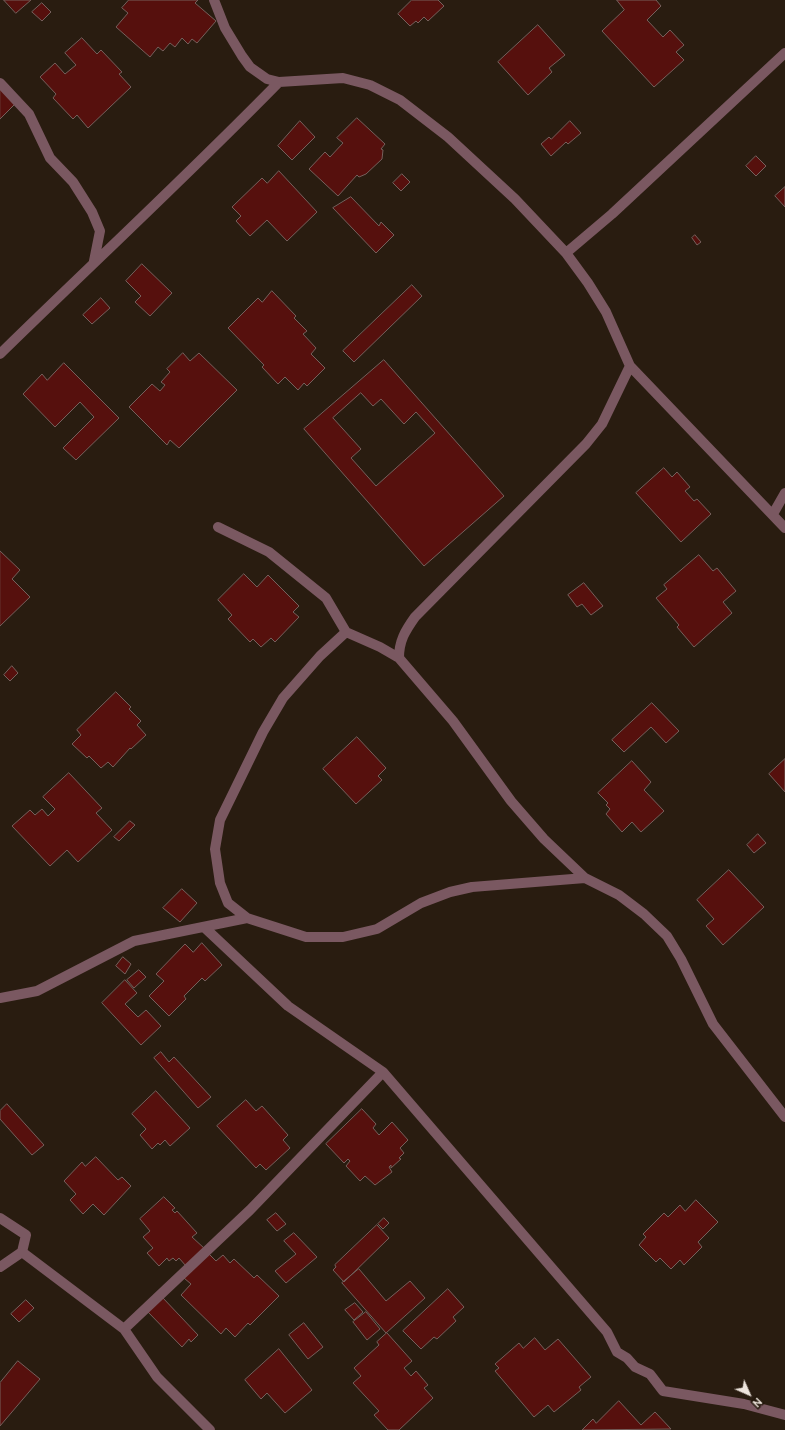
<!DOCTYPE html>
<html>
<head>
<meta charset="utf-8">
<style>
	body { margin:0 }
	#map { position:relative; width:785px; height:1430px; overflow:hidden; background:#291c10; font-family:Ubuntu,sans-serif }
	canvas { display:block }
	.north { position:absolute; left:729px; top:1374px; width:40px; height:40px; -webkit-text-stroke:3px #1f1307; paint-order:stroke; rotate:135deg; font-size:11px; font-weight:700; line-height:16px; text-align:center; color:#ede4dc }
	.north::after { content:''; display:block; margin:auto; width:14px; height:18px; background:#ede4dc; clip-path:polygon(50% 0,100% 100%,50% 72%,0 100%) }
</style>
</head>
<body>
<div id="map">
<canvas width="785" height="1430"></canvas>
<div class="north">N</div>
</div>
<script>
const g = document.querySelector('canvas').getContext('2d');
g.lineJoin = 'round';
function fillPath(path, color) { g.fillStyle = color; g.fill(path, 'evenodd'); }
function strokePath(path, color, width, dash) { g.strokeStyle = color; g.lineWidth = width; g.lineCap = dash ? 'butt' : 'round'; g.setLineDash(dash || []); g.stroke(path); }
const building = new Path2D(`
	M 4,0 L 31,0 L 16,13 Z
	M 129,0 L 198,0 L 195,3 L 216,21 L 197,43 L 192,39 L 188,44 L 182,38 L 175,47 L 170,43 L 163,51 L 158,47 L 150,57 L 116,27 L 128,13 L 122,8 Z
	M 412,0 L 438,0 L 444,6 L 428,21 L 424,17 L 418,23 L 416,21 L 410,26 L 398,14 Z
	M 617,0 L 656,0 L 661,6 L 647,20 L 663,37 L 670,30 L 684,45 L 676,52 L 684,60 L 654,87 L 602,31 L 624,10 Z
	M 42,3 L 51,12 L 42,21 L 32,12 Z
	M 538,25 L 565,55 L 549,68 L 552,72 L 528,95 L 498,62 Z
	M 82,38 L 97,54 L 101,50 L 122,72 L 119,74 L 131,87 L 88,128 L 77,115 L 73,119 L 53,98 L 56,94 L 40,77 L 55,63 L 65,74 L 76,65 L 65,53 Z
	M 0,89 L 15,104 L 0,119 Z
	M 357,118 L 385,144 L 381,149 L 383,150 L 382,159 L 366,174 L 359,177 L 357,175 L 338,196 L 309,169 L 325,152 L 330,157 L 343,143 L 337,138 Z
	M 300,121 L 315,137 L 292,160 L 278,146 Z
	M 570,121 L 581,133 L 568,144 L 566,142 L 551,156 L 541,144 L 549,137 L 551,139 Z
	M 756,156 L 766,166 L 756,176 L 746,166 Z
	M 279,171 L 317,212 L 287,241 L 267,220 L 250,236 L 236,221 L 241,216 L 232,207 L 262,178 L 267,183 Z
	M 402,174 L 410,182 L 401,191 L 393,183 Z
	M 785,187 L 785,207 L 775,196 Z
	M 351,197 L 379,226 L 381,222 L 394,235 L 376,253 L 333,208 Z
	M 695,235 L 701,242 L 697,245 L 692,238 Z
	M 142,264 L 172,293 L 150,316 L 135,302 L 141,296 L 126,281 Z
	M 412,285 L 422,296 L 354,362 L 343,351 Z
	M 272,291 L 296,316 L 294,318 L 307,331 L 303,334 L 316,348 L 311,354 L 325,368 L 307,386 L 304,383 L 298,390 L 285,377 L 278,384 L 262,367 L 264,365 L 228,328 L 258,298 L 262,302 Z
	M 101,298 L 110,308 L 92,324 L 83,315 Z
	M 183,353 L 190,361 L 199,353 L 237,390 L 179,448 L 170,440 L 167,445 L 129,407 L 152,384 L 160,391 L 165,385 L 161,382 L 170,372 L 167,369 Z
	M 384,360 L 504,496 L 424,566 L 304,429 Z
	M 64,363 L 119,418 L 76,460 L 63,448 L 94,417 L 80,402 L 55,427 L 23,394 L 42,374 L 47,380 Z
	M 361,393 L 373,406 L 381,399 L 404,424 L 416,412 L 435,433 L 376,486 L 351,458 L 361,449 L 333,418 Z
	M 664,468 L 672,477 L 677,472 L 690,487 L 685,491 L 694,501 L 697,499 L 711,514 L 681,542 L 636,493 Z
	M 0,551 L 20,570 L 12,579 L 30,597 L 0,626 Z
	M 699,555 L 713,571 L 717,568 L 736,591 L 723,602 L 732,613 L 694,647 L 677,627 L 679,625 L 656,598 L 667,589 L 664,585 Z
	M 244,574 L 257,587 L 268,575 L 299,606 L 293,612 L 299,617 L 275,642 L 271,638 L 261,647 L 253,639 L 250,642 L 228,619 L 232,615 L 218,600 Z
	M 584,583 L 603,606 L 591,615 L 582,604 L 577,607 L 568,595 Z
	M 12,666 L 18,673 L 10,681 L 4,675 Z
	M 116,692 L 131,707 L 129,709 L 141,721 L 137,725 L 146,735 L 131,749 L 130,748 L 113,767 L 108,762 L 101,768 L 89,756 L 87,758 L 72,744 L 81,735 L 77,730 Z
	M 652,703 L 679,731 L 666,743 L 651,727 L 624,752 L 612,740 Z
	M 357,737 L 386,768 L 378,776 L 382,780 L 356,804 L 323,769 Z
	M 785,759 L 785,792 L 769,774 Z
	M 632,761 L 651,782 L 644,790 L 664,811 L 641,832 L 632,822 L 622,832 L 606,814 L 610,809 L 606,805 L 608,803 L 598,793 Z
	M 69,773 L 102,808 L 96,813 L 112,830 L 78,862 L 67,850 L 50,866 L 12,826 L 30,810 L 35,815 L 42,809 L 48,816 L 55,809 L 43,797 Z
	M 130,821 L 135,825 L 119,841 L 114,837 Z
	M 758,834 L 766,843 L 754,853 L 747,845 Z
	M 729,870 L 764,907 L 723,945 L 706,926 L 714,919 L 697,900 Z
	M 182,889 L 197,903 L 180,922 L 163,908 Z
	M 202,943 L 222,965 L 205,981 L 202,978 L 184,996 L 186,999 L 169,1016 L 149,996 L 164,981 L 156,974 L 185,944 L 193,952 Z
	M 123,957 L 131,964 L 125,974 L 116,966 Z
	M 139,970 L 146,977 L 134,988 L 127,980 Z
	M 125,980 L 137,993 L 125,1004 L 138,1017 L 146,1010 L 161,1026 L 141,1045 L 102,1003 Z
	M 161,1052 L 169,1062 L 174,1057 L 211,1097 L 198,1108 L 154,1058 Z
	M 156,1091 L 190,1128 L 170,1146 L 165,1140 L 160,1145 L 158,1143 L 152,1149 L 140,1135 L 146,1129 L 132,1114 Z
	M 246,1100 L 256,1111 L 262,1106 L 288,1135 L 283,1140 L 290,1148 L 266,1170 L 260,1164 L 256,1168 L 217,1126 Z
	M 7,1104 L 44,1145 L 32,1155 L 0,1119 L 0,1111 Z
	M 362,1109 L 376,1124 L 373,1128 L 379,1135 L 392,1122 L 408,1140 L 400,1148 L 404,1153 L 399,1158 L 401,1159 L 391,1168 L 391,1165 L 389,1167 L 392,1172 L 375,1185 L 365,1176 L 360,1181 L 346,1166 L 350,1161 L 348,1159 L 344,1163 L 326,1144 Z
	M 96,1157 L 118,1180 L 122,1177 L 131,1186 L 104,1215 L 93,1204 L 83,1214 L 70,1200 L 76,1194 L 64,1181 L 82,1162 L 85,1166 Z
	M 164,1197 L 175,1208 L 172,1210 L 175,1213 L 177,1211 L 197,1233 L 192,1237 L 205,1249 L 186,1266 L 179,1258 L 176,1261 L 173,1258 L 169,1261 L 167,1258 L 159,1266 L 147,1253 L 153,1248 L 143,1237 L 150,1231 L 140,1219 Z
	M 696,1200 L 718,1222 L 698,1242 L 702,1247 L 684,1265 L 680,1260 L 671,1269 L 660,1258 L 656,1262 L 639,1245 L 646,1237 L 643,1234 L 664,1213 L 668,1217 L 680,1205 L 685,1211 Z
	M 276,1213 L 286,1224 L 277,1231 L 267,1220 Z
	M 384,1218 L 389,1223 L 383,1229 L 378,1224 Z
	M 377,1225 L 389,1238 L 344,1282 L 333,1270 L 336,1267 L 335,1265 Z
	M 294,1233 L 317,1257 L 286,1283 L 275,1271 L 296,1254 L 284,1241 Z
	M 208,1253 L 216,1261 L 223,1255 L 230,1263 L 234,1259 L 254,1278 L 257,1275 L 279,1296 L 250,1325 L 248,1323 L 235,1337 L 226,1328 L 221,1334 L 181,1295 L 191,1284 L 184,1278 Z
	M 359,1269 L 386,1301 L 410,1281 L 425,1298 L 386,1333 L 342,1283 Z
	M 448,1289 L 464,1307 L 453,1317 L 456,1321 L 437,1339 L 434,1337 L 421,1349 L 403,1331 Z
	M 162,1297 L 198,1335 L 191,1342 L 189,1339 L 182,1347 L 147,1311 Z
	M 26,1300 L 34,1308 L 19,1322 L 11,1314 Z
	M 355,1303 L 363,1312 L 354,1320 L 345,1310 Z
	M 366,1312 L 380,1329 L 367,1340 L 353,1322 Z
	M 304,1323 L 323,1347 L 308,1359 L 289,1335 Z
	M 387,1333 L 412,1361 L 404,1368 L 411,1376 L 416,1371 L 428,1385 L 424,1388 L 433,1398 L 399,1430 L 388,1430 L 374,1415 L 379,1411 L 353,1383 L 361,1376 L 354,1368 L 379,1345 L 377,1342 Z
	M 535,1338 L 545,1350 L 558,1339 L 591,1377 L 579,1387 L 581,1390 L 554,1412 L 548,1405 L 534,1417 L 495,1371 L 499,1368 L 495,1364 L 519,1343 L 523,1348 Z
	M 279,1349 L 312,1390 L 285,1413 L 267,1393 L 261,1399 L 245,1380 Z
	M 18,1361 L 40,1379 L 0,1426 L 0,1383 Z
	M 619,1401 L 641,1425 L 655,1412 L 671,1429 L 582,1430 L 593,1419 L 596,1423 Z`);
const minor = new Path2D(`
	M 214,0 L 225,28 L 242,56 L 250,67 L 267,79 L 279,82 L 343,78 L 370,85 L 400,100 L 448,137 L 515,199 L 566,253 L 588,283 L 606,312 L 630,366 L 785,528
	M 0,83 L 29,114 L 50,158 L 73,182 L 92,212 L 100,231 L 94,261
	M 566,253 L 612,214 L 785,53
	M 0,354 C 93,263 188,175 279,82
	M 630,366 L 602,424 L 586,444 L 415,617 C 405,631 399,641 399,658 L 453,721 L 511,801 L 544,839 L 585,878 L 619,895 L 644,914 L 667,936 L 681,959 L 713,1024 L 785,1117
	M 773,514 L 785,493
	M 218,527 L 269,552 L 326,598 L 346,632 L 380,647 L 399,658
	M 247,918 L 228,903 L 220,883 L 215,849 L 220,820 L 263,732 L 283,698 L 320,656 L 346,632
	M 204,927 L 288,1006 L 383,1072 L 607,1332 L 617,1352 L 627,1358 L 635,1367 L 650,1374 L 663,1391 L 744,1404 L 785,1415
	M 0,998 L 37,991 L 134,941 L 247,918 L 306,937 L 343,937 L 377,929 L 421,903 L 450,892 L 472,887 L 585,878
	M 0,1218 L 26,1235 L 22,1252 L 124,1329 L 157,1377 L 210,1430
	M 0,1267 L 22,1252
	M 124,1329 L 250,1210 L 383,1072`);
fillPath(building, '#56100d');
strokePath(building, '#76605c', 1);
strokePath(minor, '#7a5861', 10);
</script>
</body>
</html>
